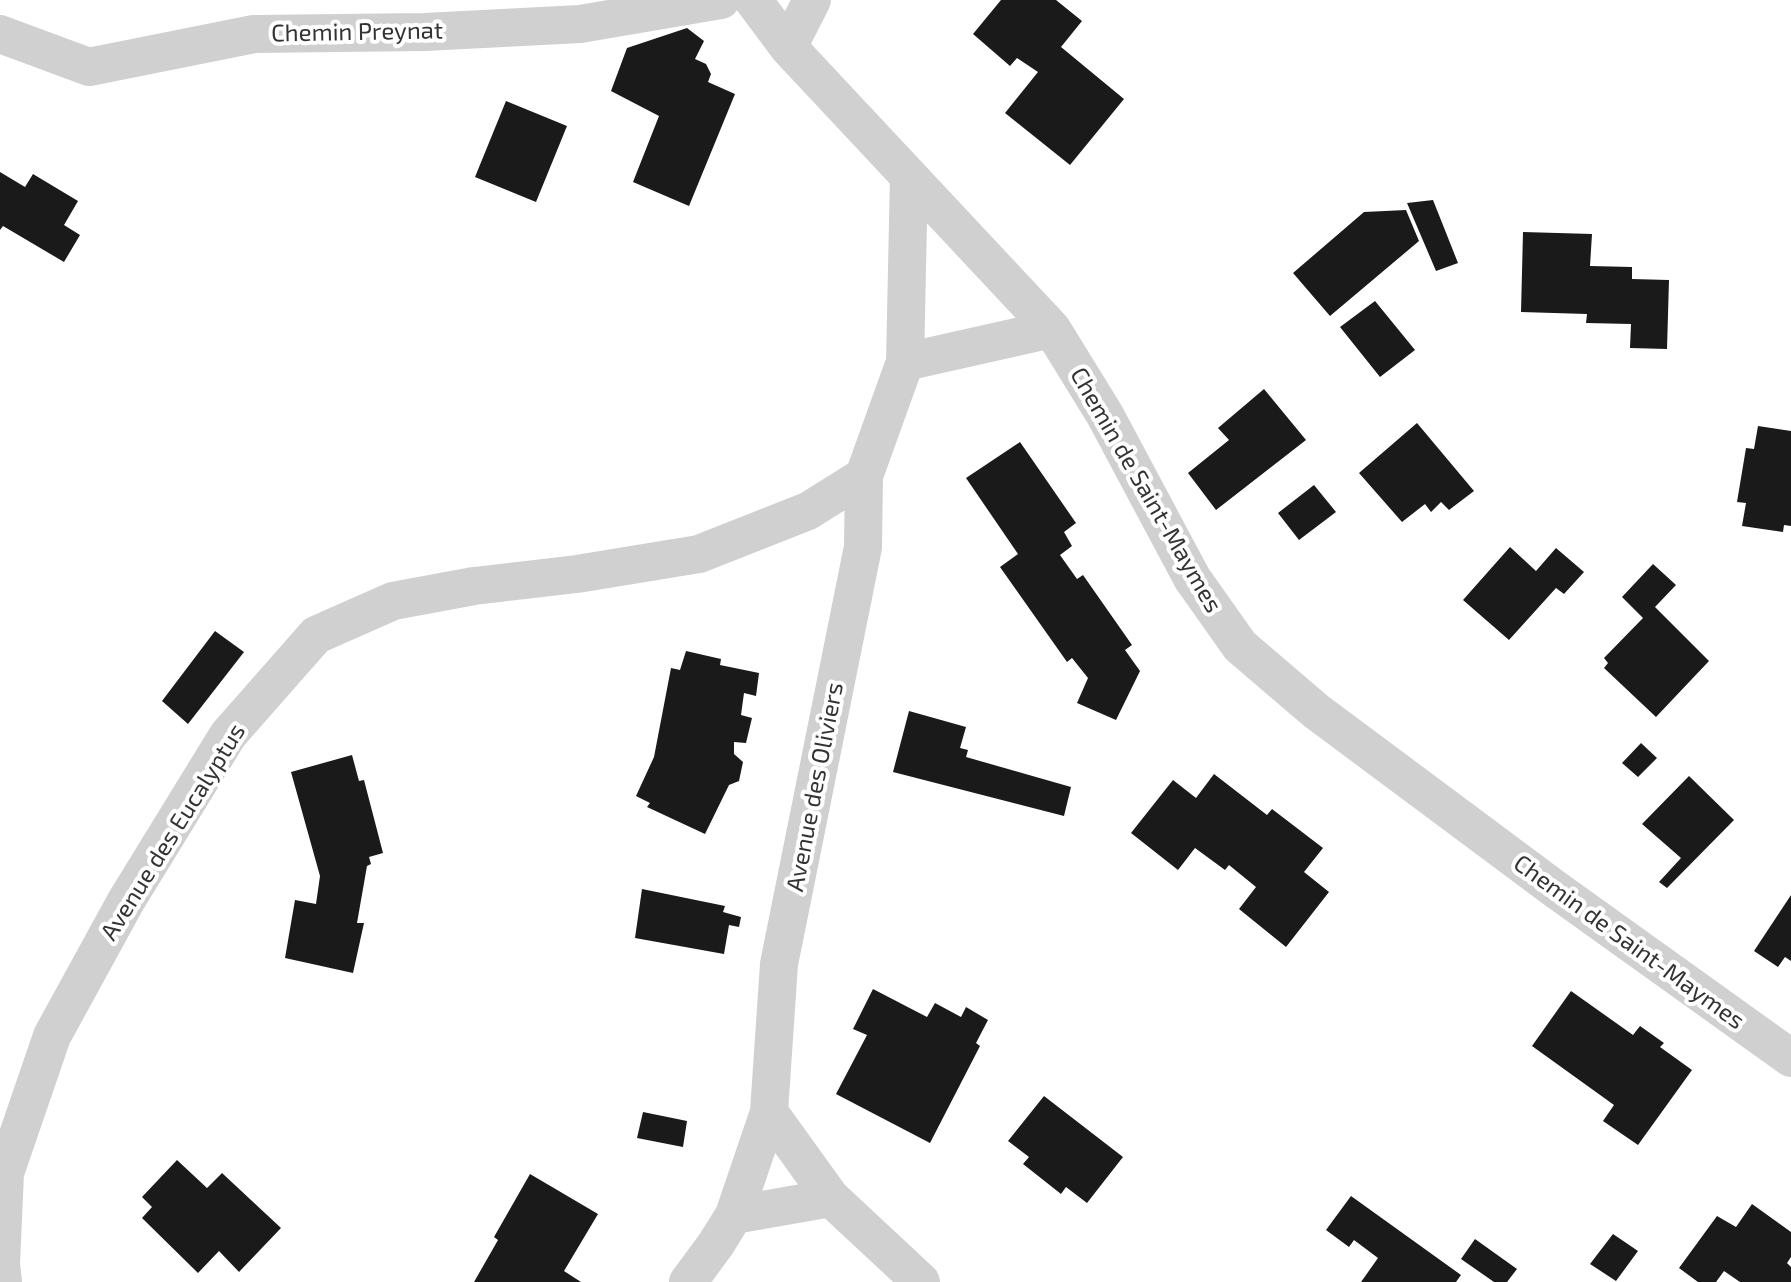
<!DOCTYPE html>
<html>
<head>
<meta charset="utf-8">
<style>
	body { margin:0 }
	canvas { display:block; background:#fff }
</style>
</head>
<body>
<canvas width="1791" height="1282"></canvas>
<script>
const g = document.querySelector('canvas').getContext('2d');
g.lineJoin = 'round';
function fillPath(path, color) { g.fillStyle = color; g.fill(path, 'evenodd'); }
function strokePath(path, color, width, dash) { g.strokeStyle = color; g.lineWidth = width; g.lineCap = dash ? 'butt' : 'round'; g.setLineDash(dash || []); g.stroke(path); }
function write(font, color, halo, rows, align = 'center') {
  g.font = font + ' "Exo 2",sans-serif'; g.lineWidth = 8; g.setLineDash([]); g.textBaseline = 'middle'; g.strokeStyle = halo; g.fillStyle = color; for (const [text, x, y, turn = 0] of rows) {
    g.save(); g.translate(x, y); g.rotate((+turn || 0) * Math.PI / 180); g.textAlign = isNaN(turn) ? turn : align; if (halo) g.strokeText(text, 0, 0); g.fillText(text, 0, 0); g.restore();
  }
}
const building = new Path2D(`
	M 1001,0 L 1056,0 L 1082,21 L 1061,47 L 1124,99 L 1070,165 L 1005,113 L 1038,72 L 1017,58 L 1010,66 L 973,34 Z
	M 687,28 L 704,41 L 695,59 L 706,64 L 711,74 L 708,82 L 735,94 L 689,206 L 633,182 L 659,116 L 611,91 L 627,48 Z
	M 506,101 L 567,126 L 536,202 L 475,177 Z
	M 0,172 L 25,187 L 33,174 L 78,201 L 64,225 L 80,235 L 64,262 L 3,226 L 0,230 Z
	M 1433,200 L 1458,263 L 1436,271 L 1407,203 Z
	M 1406,210 L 1419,241 L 1330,316 L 1293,273 L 1364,212 Z
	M 1523,232 L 1592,234 L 1590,266 L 1632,267 L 1632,279 L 1669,280 L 1667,349 L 1630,348 L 1631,324 L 1586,323 L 1587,314 L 1521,312 Z
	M 1375,301 L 1415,350 L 1380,377 L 1340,327 Z
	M 1264,389 L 1306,440 L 1216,510 L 1188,473 L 1229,440 L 1218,428 Z
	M 1417,423 L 1474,491 L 1449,510 L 1441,502 L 1431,512 L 1425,504 L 1402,522 L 1359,473 Z
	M 1758,426 L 1791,431 L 1791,526 L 1784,525 L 1783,532 L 1742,526 L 1746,503 L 1737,502 L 1746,448 L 1754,449 Z
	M 1020,442 L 1076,523 L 1064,532 L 1072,546 L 1060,555 L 1077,579 L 1083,575 L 1132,645 L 1125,650 L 1140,671 L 1116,720 L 1077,703 L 1088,678 L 1072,658 L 1067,662 L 1000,567 L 1018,554 L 966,478 Z
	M 1314,485 L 1336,512 L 1299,540 L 1278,513 Z
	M 1510,547 L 1536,571 L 1556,548 L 1584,572 L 1564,594 L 1556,588 L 1509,640 L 1463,600 Z
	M 1653,564 L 1676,585 L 1655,607 L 1709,661 L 1656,717 L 1604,668 L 1608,663 L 1604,658 L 1643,618 L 1622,597 Z
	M 215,631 L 244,652 L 188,724 L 162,701 Z
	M 686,651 L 721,659 L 720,665 L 759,673 L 756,696 L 744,693 L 741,715 L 752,718 L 746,743 L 734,742 L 734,754 L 743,762 L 739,781 L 729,785 L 705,834 L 647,807 L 650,803 L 636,796 L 654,757 L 671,668 L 680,670 Z
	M 909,711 L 966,727 L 960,748 L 968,750 L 966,757 L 1071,787 L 1064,816 L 893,772 Z
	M 1641,743 L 1657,758 L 1638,777 L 1622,763 Z
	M 352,755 L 359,781 L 364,780 L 383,853 L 369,857 L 371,864 L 367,866 L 357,923 L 364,923 L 353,973 L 285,958 L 295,900 L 316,904 L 320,876 L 291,772 Z
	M 1214,774 L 1267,815 L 1272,809 L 1323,848 L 1304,872 L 1329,892 L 1286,947 L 1239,909 L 1256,887 L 1229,865 L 1225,870 L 1195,848 L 1178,870 L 1131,833 L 1173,780 L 1196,798 Z
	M 1689,776 L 1734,820 L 1667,888 L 1659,882 L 1681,858 L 1642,824 Z
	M 642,889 L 725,906 L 723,912 L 741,917 L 739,927 L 729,925 L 724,954 L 635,938 Z
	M 1791,895 L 1791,961 L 1785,957 L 1778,967 L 1754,951 Z
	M 873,989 L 927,1017 L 935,1003 L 961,1017 L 966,1007 L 988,1020 L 976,1043 L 980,1046 L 930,1143 L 836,1094 L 867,1035 L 853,1029 Z
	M 1571,991 L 1633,1035 L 1640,1026 L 1664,1043 L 1660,1047 L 1692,1070 L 1638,1145 L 1603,1121 L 1614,1105 L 1532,1046 Z
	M 1044,1096 L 1123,1157 L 1087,1203 L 1066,1187 L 1061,1194 L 1023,1164 L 1029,1157 L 1008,1141 Z
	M 643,1112 L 687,1121 L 683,1147 L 637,1138 Z
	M 177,1160 L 207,1188 L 222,1173 L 281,1228 L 239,1272 L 219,1251 L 198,1273 L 142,1218 L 152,1207 L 142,1197 Z
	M 530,1174 L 598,1214 L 564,1271 L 581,1282 L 474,1282 L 498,1240 L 494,1237 Z
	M 1351,1196 L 1461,1275 L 1456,1282 L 1361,1282 L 1378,1258 L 1354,1240 L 1349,1247 L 1326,1230 Z
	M 1752,1204 L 1791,1232 L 1791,1257 L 1787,1263 L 1791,1267 L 1791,1282 L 1740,1282 L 1724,1271 L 1716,1282 L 1698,1282 L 1679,1268 L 1717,1216 L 1736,1227 Z
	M 1613,1234 L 1638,1251 L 1616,1281 L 1590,1264 Z
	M 1475,1239 L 1517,1269 L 1507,1282 L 1494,1282 L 1461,1259 Z`);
const minor = new Path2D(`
	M 753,0 L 788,47 L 1052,329 L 1105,415 L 1192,578 L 1240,646 L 1316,711 L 1555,889 L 1791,1058
	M 0,34 L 89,67 L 254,34 L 425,32 L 580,24 L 721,0
	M 788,47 L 812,0
	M 905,362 L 1052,329
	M 769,1112 L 831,1198 L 921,1282
	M 734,1215 L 831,1198
	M 3,1282 L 1,1264 L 5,1173 L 52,1036 L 126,901 L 228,735 L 316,635 L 393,601 L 474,586 L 577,574 L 699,554 L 808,511 L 864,476
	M 688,1282 L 716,1244 L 734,1215 L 769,1112 L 779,964 L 863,547 L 864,476 L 905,362 L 909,176`);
const streetNames = [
	["Chemin Preynat",357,32,-1],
	["Chemin de Saint-Maymes",1146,490,60],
	["Avenue des Oliviers",815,787,-79],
	["Avenue des Eucalyptus",173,832,-58],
	["Chemin de Saint-Maymes",1629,942,36]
];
fillPath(building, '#1a1a1a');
strokePath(minor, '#d0d0d0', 38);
write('24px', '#333', '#fff', streetNames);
</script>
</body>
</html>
